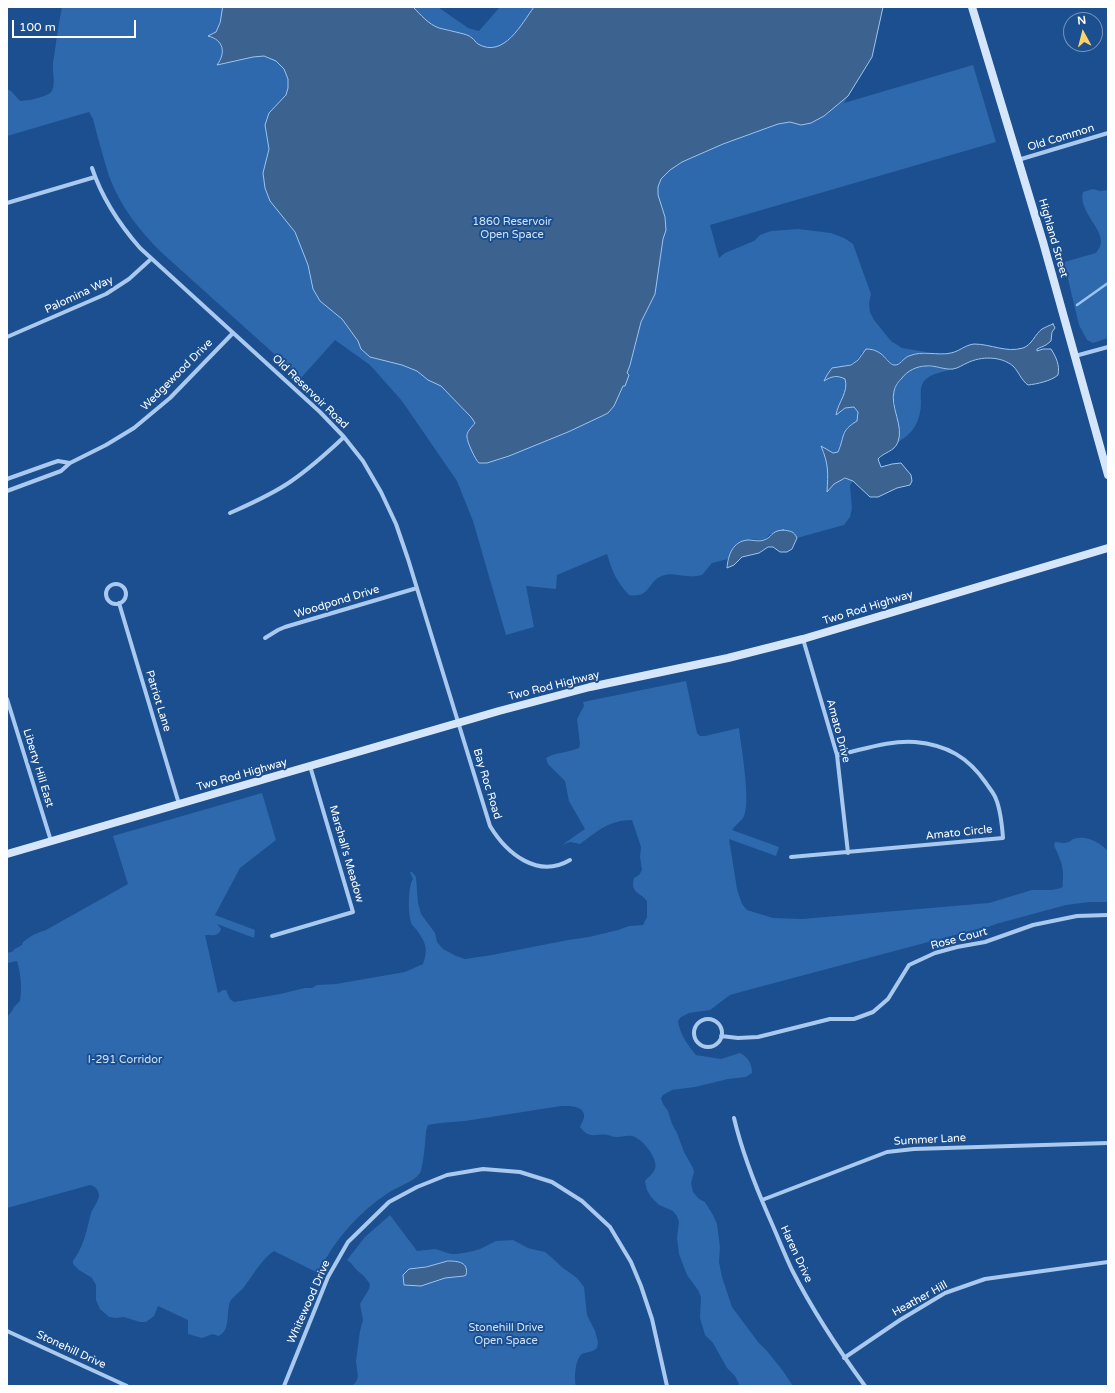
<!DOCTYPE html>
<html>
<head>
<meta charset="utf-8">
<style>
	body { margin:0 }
	#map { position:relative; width:1115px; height:1393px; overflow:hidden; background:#1b4f8f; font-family:"Varela Round",sans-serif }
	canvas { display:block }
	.frame { position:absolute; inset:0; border:8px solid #fff; pointer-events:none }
	.north { position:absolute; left:1063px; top:12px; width:40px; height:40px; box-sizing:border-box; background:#1b4f8f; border:1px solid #7695bc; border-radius:50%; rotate:353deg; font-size:11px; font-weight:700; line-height:16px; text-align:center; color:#fff }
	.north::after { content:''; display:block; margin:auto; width:14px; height:18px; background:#ffd166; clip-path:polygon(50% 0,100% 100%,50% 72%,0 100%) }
	.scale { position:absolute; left:12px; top:20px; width:124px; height:18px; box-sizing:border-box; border:2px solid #fff; border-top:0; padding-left:5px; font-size:12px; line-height:14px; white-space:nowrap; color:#fff; -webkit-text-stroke:3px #1b4f8f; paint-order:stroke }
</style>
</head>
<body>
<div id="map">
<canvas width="1115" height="1393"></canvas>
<div class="frame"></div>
<div class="north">N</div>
<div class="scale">100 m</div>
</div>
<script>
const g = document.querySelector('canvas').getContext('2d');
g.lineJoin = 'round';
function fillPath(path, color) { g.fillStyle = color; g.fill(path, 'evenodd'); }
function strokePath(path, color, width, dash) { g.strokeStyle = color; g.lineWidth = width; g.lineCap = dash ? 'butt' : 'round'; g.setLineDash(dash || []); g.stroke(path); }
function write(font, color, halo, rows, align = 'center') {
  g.font = font + ' "Varela Round",sans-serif'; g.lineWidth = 4; g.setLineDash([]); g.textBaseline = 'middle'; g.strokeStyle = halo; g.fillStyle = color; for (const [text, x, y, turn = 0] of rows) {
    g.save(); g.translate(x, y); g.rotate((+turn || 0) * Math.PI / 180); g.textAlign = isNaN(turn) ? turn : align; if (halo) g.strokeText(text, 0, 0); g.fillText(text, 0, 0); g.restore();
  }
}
const green = new Path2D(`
	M 62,7 L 438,7 L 468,28 L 479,31 L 500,7 L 883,7 L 872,57 L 844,103 L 973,65 L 996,142 L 710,225 L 719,258 L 725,253 L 754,241 L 760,235 L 771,231 L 798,229 L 831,233 L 844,238 L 853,244 L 871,294 L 869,303 L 870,312 L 874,320 L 891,341 L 902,348 L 926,352 C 920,353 912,353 907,357 C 898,363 895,371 887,358 L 862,352 C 854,367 847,365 832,368 L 825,380 C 833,376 837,375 845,378 C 846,381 847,383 847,385 C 847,394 838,405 836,414 L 845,408 L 854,407 L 858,412 L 857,421 C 840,430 845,437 838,452 L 833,453 L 821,447 L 827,459 L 827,492 C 835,482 840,476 853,481 L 850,485 L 852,508 L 850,517 L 844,525 L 797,538 L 795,534 L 770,534 C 762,544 759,538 749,540 C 738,542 732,549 728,559 L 712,563 L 702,575 C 697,576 692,577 687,576 C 679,576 672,573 665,575 C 647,579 652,599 629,595 C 616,581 612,571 607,554 L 557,575 L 556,589 L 526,586 L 534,627 L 506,635 L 473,521 L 457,481 L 402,401 L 370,365 L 335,340 L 301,378 L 161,252 C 139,230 120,206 109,176 C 103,157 98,138 93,119 L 89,112 L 7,136 L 7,89 L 11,91 L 20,101 C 27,101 48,97 52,91 C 56,82 52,72 53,63 C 56,44 58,26 62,7 Z
	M 1093,189 L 1100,191 L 1108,190 L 1108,338 L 1093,343 L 1087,340 L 1079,325 L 1064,262 L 1096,253 C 1098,250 1101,246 1101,242 C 1102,228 1078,210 1083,192 Z
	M 925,366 L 952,369 C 944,372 933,373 926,379 C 919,385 921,395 921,403 C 921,420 913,434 898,442 L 900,433 L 894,400 L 894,390 L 905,374 L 914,368 Z
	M 686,681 L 697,733 L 700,736 L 705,736 L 739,728 C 741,747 751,801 744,816 C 742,821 735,825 732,830 L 779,847 L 776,856 L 729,839 L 737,889 L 742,904 L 747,910 L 773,918 L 802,919 L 989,903 L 1032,890 L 1052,890 L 1061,888 L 1063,886 C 1062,883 1063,881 1063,877 C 1064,867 1059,855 1054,846 L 1055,842 C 1059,842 1064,844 1068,842 C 1070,842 1071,840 1073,839 C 1086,835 1099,842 1108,851 L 1108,902 L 1089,902 L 1066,905 L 996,924 L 988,927 L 981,928 L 748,990 L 730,995 L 710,1010 L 689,1013 L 681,1017 L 678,1021 C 680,1035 688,1045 696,1055 L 721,1059 L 740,1053 C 748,1057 752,1064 752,1073 L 746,1077 L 728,1079 L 695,1087 L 672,1090 L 663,1095 L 661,1098 L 663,1104 L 668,1111 L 672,1124 L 677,1133 L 684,1152 L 693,1168 L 694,1172 L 691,1183 L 693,1192 L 699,1199 L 705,1202 L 713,1215 L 717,1224 L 720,1247 L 719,1262 L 722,1277 L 732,1307 L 758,1342 L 767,1351 L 783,1371 L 793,1386 L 740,1386 L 735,1376 L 727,1368 L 713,1343 L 705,1335 L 700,1318 L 701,1297 L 698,1290 L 687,1275 L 679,1254 L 677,1238 L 679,1222 L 677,1216 L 673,1211 L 659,1205 L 651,1197 L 647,1190 L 645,1181 C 648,1177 653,1174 655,1169 C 659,1159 642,1138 632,1136 C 627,1135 621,1137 617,1137 C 613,1137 611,1136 608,1135 C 595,1133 590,1140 580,1127 C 581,1124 585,1118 584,1115 C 583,1105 568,1106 561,1106 L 465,1121 L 440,1123 L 428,1125 L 426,1131 C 426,1137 423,1169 420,1173 C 414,1182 398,1186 388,1193 C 358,1213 334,1240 318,1273 L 274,1251 C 261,1260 254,1274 244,1287 C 241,1291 235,1295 231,1300 C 225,1310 232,1331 218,1336 L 213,1334 L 202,1338 L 188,1334 L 188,1320 L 158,1306 L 154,1316 L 146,1322 L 140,1322 L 124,1317 L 115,1318 L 109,1317 L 100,1309 L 96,1300 L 96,1285 L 92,1278 L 79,1270 L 73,1264 L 73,1261 C 85,1244 86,1232 91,1213 C 93,1208 98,1202 99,1196 C 99,1190 95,1186 90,1185 L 7,1208 L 7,1017 L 12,1011 L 14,1007 L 20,1001 C 22,986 21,975 17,961 L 7,963 L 7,953 L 14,951 L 13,950 L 22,945 L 23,942 C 30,936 38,932 46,930 L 128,884 L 113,836 L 262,793 L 276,840 L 240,868 L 215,915 L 255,930 L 254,938 L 217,924 L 221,929 C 219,937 211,935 205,935 L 218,993 L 223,990 L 226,990 L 230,999 L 234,1002 L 280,994 L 305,988 L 312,988 L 317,985 L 336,984 L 405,972 L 423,964 C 429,948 425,942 416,929 C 414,927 411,924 411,922 C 408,914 408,885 413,879 L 410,872 L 412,872 L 416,877 L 418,903 L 421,914 L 435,933 L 437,942 L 443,949 L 456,956 L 465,959 L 492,955 L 568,940 L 589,937 L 618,930 L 629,926 L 643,925 L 647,917 L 647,901 C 640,892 630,893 634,878 L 639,875 L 642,870 L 640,857 L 641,847 L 632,820 C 609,820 598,831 580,844 L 570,842 L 562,845 L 585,829 L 569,801 L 565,781 L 548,764 L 546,758 C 556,752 568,753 579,748 L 580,744 L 577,719 L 584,706 L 583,702 Z
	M 390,1215 L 417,1251 L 435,1249 L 451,1254 L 457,1254 L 469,1252 L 480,1249 L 496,1241 L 513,1240 L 528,1248 L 545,1252 L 550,1256 L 563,1268 L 577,1278 L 584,1287 L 587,1315 L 595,1331 L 598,1342 L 597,1348 C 593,1352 587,1352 582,1354 C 575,1359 574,1379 576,1386 L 352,1386 L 356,1382 L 358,1377 L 356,1361 L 360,1331 L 363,1320 L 360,1304 L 369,1289 L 370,1284 C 365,1277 364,1276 359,1272 C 354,1268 352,1263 347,1260 L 365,1237 ZM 448,1261 L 459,1262 L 466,1267 L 445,1278 L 438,1280 Z`);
const water = new Path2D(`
	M 223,7 L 413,7 C 421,15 428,24 439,28 C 446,30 453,31 460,33 C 464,34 469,35 472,38 C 474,39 476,43 478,44 C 504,59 522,23 534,7 L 883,7 L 872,57 L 848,96 L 824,116 L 811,123 L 801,125 L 790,122 L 778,124 L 723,144 L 682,162 L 670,170 L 661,179 L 658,187 L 658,195 L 665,217 L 666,230 L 663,239 L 655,294 L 641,322 L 630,365 L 627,373 L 629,375 L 625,386 L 623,386 L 614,406 L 608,413 L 602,416 L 568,432 L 509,456 L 487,463 L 479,463 C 476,461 467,442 467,437 C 466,432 472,427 475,423 L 471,417 L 441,386 L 428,380 L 417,371 L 402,365 L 370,357 L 361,349 L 358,341 L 342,319 L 320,301 L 313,289 L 308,265 L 295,232 L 270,201 L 265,188 L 263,173 L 269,149 L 265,125 L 269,113 L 286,95 L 288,88 L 288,79 L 284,69 L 276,61 L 264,56 L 253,57 L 217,65 C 226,53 224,40 208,36 L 216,32 L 220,23 Z
	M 1053,324 L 1055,328 L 1052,332 L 1051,341 L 1046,345 L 1037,349 L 1037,351 L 1043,349 L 1051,349 C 1056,357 1060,365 1058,375 C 1051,381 1037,384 1028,385 C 1021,380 1019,372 1013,366 C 1001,356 981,356 967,363 C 962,365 959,368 953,369 C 944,370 935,365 926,366 C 917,366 907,371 902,378 C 899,381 895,386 894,391 C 890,407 904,426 898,442 C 894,452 884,452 878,459 L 881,467 L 892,464 L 901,463 L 911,475 L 912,481 L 910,485 L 897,488 L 878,497 L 870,497 L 853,481 L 845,478 L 834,484 L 827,492 C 828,473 829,465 821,446 L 833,453 L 838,452 C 845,436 840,431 857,421 L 858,412 L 854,407 L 845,408 L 836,415 C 838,402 849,392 845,379 C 837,375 832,376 824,381 L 827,375 L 832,368 L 851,365 L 858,360 L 866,349 C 884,349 887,364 894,365 C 900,366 903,358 909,356 C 923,350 937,356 951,353 C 960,351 965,345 974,344 C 991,344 1006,353 1023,348 C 1032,345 1035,334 1042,329 C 1046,327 1050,325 1053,324 Z
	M 783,530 C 790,531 794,531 797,538 L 792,549 L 787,552 L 780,552 L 773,547 L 768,547 L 759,553 L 742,557 L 734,565 L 727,568 C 728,555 733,541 748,540 C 753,540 759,542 764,540 C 773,537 770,531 783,530 Z
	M 448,1261 C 458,1261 469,1262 466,1275 L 464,1276 L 445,1278 L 421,1286 L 404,1285 L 403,1275 L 409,1269 L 426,1267 Z`);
const stream = new Path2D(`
	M 1077,305 L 1108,283`);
const street = new Path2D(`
	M 1018,160 L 1108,133
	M 92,168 C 102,198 119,224 140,248 L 320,412 L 344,437 L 363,461 L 381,492 L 396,524 L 408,559 L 490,826 C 507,854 538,879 570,860
	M 7,203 L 95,177
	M 7,337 L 106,294 L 129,279 L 151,259
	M 1075,356 L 1108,347
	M 7,479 L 52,463 L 58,461 L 70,463
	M 7,491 L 61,471 L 70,463 L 106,445 L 134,428 L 170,398 L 233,333
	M 230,513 C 250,504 271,495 290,482 C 309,469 327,453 344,437
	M106 594a10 10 0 1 1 20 0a10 10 0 1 1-20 0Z
	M 119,603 L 179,804
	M 265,638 L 278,630 L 285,627 L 417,588
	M 803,639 L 837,755 L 848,853
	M 7,699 L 51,841
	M 791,857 L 1003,838 C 1002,825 1001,811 996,799 C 994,793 989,788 986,783 C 968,757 947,745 915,742 C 889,740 862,750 837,755
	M 272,936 L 353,912 L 310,766
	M694 1033a14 14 0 1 1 28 0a14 14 0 1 1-28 0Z
	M 721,1036 L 738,1038 L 758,1037 L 830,1019 L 854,1019 L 873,1012 L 888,999 L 909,965 L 935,953 L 957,947 L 985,942 L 1033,925 L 1077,916 L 1108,915
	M 734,1118 C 742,1152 755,1185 769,1217 C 777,1235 784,1253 792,1270 C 813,1311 838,1349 865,1386
	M 762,1200 L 887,1152 L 914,1149 L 1108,1143
	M 7,1331 L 127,1386
	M 844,1358 L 900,1320 L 945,1293 L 985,1279 L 1108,1262
	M 284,1386 L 328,1277 L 348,1242 L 389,1202 L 417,1187 L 447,1175 L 483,1169 L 520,1172 L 552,1182 L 582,1201 L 610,1227 L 631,1262 L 641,1286 L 652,1319 L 667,1386`);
const secondary = new Path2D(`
	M 972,7 L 1043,242 L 1108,475
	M 7,854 L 499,711 L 590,687 L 728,658 L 803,639 L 1108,548`);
const streetNames = [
	["Old Common",1061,138,-17],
	["Highland Street",1053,238,74],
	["Palomina Way",79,295,-25],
	["Wedgewood Drive",177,375,-45],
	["Old Reservoir Road",310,392,44],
	["Woodpond Drive",337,602,-17],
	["Two Rod Highway",868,608,-17],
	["Two Rod Highway",554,686,-14],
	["Patriot Lane",158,701,73],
	["Amato Drive",838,731,75],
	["Liberty Hill East",38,768,73],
	["Two Rod Highway",242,775,-16],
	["Bay Roc Road",487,784,73],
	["Amato Circle",959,833,-6],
	["Marshall's Meadow",346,854,74],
	["Rose Court",959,939,-15],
	["Summer Lane",930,1140,-3],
	["Haren Drive",796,1254,65],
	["Heather Hill",920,1299,-29],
	["Whitewood Drive",309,1302,-66],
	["Stonehill Drive",71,1350,25]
];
const parkNames = [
	["1860 Reservoir",512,222],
	["Open Space",512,235],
	["I-291 Corridor",125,1060],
	["Stonehill Drive",506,1328],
	["Open Space",506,1341]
];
fillPath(green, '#2e69ad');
fillPath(water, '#3c6290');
strokePath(water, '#9cc4f0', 1);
strokePath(stream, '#9cc4f0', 2.5);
strokePath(street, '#a9c9ee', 4);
strokePath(secondary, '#d6e6fa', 8);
write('11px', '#fff', '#1b4f8f', streetNames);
write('11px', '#cfe3fa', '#1b4f8f', parkNames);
</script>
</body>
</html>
